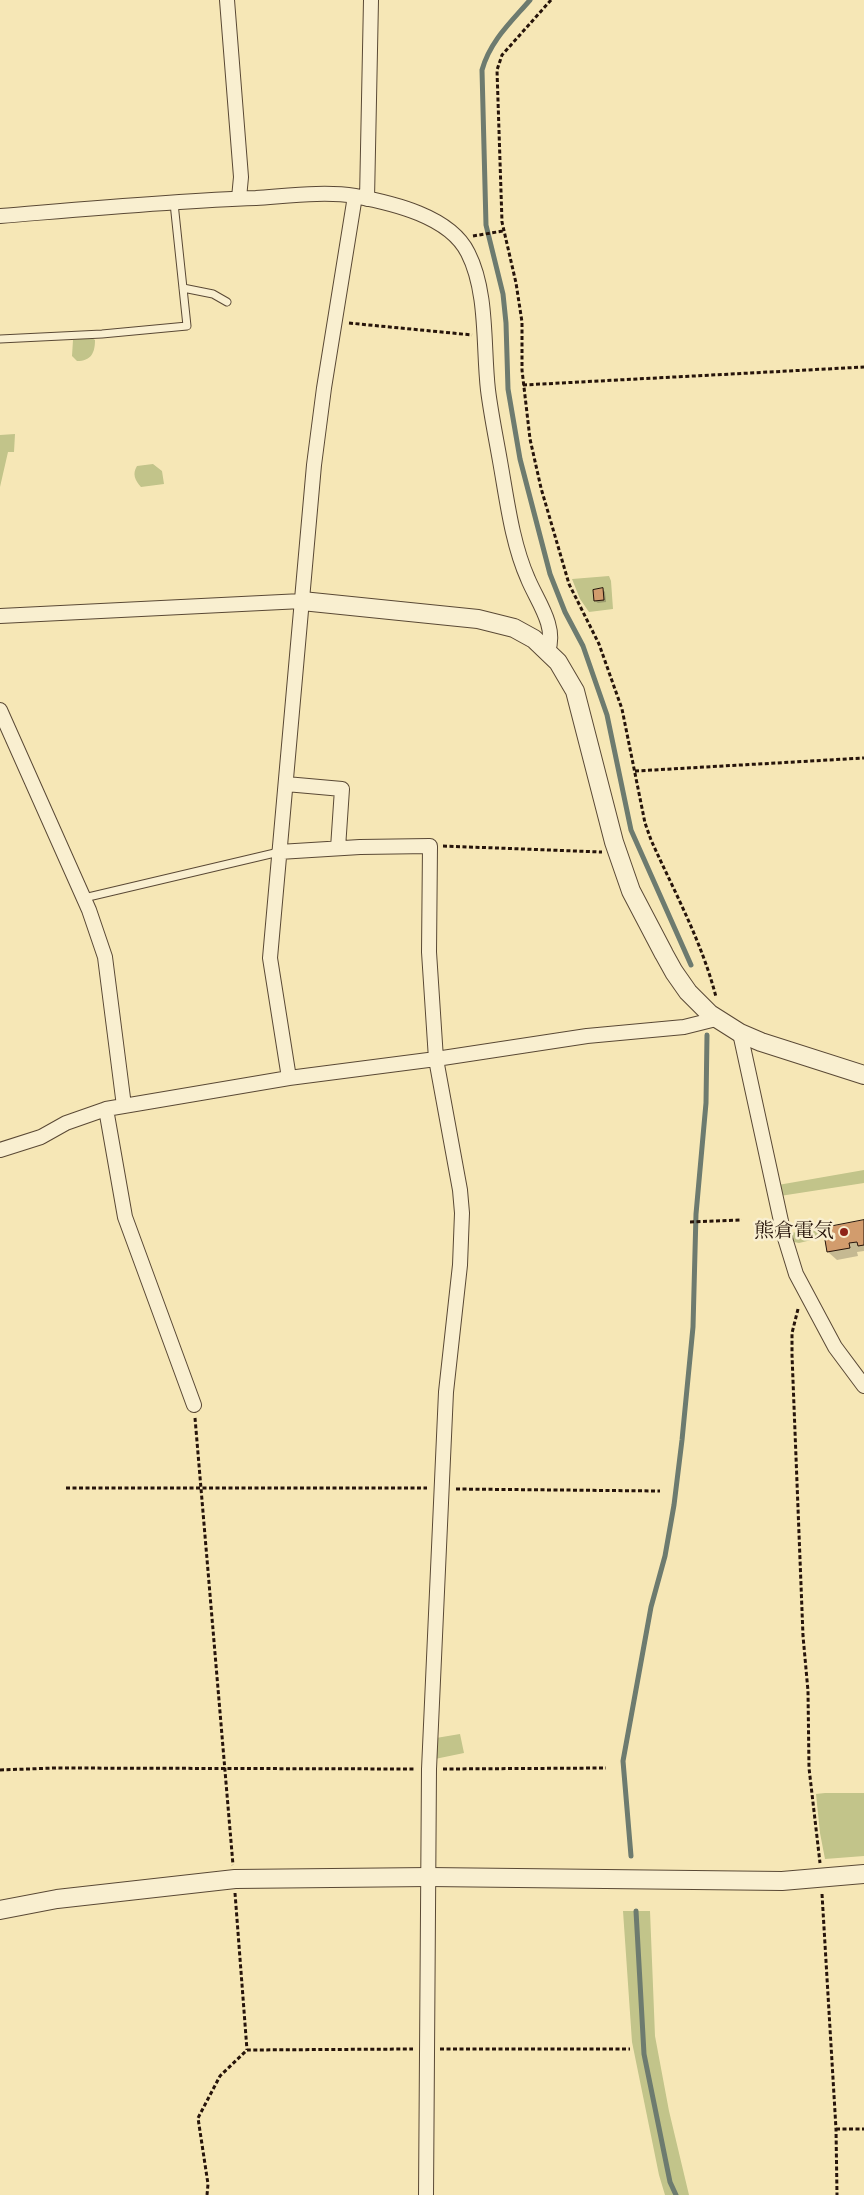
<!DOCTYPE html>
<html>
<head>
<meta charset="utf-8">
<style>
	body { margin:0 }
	canvas { display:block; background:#f6e7b6 }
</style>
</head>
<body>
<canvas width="864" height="2195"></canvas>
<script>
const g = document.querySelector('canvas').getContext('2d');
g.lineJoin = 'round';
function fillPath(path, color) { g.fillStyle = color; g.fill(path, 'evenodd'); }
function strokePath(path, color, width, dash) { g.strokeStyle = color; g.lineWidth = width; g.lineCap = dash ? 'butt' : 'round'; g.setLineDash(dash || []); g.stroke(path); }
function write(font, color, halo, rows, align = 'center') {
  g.font = font + ' "Old Standard TT","Noto Serif JP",serif'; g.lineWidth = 5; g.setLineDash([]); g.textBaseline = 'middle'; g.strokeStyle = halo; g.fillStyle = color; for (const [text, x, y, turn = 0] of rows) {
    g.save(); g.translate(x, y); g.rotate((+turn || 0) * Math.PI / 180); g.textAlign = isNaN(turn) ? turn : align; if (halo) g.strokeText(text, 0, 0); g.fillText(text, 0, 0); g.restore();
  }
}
const green = new Path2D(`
	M 90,337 L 95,340 C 95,353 91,361 77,361 L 72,356 L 73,340 Z
	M 15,434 L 14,452 L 8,452 L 0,487 L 0,435 Z
	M 153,464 L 162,471 L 164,484 L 141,487 C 135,480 132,474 137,466 Z
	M 609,576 L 611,581 L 613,609 L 589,612 L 580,599 L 572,579 Z
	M 864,1170 L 864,1183 L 780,1196 L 778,1185 Z
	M 823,1228 L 824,1237 L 799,1243 L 794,1242 L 791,1233 Z
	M 460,1734 L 464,1753 L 435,1759 L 436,1738 Z
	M 825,1793 L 864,1793 L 864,1856 L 825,1859 L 820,1833 L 816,1794 Z
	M 623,1911 L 650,1911 L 655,2036 L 669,2111 L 689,2195 L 665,2195 L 659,2175 L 632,2042 Z`);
const shadow = new Path2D(`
	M 603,590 L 605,592 L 606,602 L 598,603 L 595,601 Z
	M 864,1222 L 864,1251 L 857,1252 L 858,1256 L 837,1260 L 828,1252 Z`);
const stream = new Path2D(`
	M 530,0 C 511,22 490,41 482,70 L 486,225 L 503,294 L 506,323 L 508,389 L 520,459 L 550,574 L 565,612 L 583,646 L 607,715 L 631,830 L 691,965
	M 631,1856 L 623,1761 L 651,1607 L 665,1556 L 674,1505 L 682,1440 L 693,1327 L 696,1214 L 706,1103 L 707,1035
	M 636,1911 L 644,2054 L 670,2182 L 676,2195`);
const building = new Path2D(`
	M 603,588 L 604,600 L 594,601 L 593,590 Z
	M 864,1220 L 864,1245 L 858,1246 L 857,1242 L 849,1243 L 850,1248 L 827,1252 L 823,1228 Z`);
const path = new Path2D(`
	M 551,0 L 502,55 L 497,70 L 502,222 L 516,283 L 522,322 L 522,370 L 530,439 L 541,488 L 569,584 L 599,644 L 622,709 L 645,823 L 651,840 C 674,891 702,942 716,997
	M 473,236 L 503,231
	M 349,323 L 472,335
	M 523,385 L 864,367
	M 635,771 L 864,758
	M 443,846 L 602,852
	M 690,1222 L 742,1220
	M 798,1309 L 792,1333 L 792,1355 L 803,1636 L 808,1691 L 809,1768 L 820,1863
	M 195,1418 L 233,1865
	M 66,1488 L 427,1488
	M 456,1489 L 660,1491
	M 443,1769 L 606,1768
	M 0,1770 L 54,1768 L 414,1769
	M 235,1893 L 247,2050
	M 822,1894 L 836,2129 L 837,2195
	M 440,2049 L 630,2049
	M 836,2129 L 864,2129
	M 207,2195 L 208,2184 L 198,2118 L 220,2076 L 247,2050 L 413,2049`);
const service = new Path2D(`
	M 183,288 L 213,294 L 227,302
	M 0,339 L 102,334 L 187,326 L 174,203
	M 84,898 L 279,852`);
const minor = new Path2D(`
	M 227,0 L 241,177 L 239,198
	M 367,199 L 371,0
	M 0,216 C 85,209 171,201 256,198 C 287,196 325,191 355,196 C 392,203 450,216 468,253 C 488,292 483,347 488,390 C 491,414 496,438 500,461 C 507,500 512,543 528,579 C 537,601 557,626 548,651
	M 0,616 L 302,601
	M 0,710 L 89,910 L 105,957 L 124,1106
	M 286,784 L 342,789 L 338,848
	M 279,852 L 360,847 L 430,846 L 429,952 L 436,1059 L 460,1190 L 462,1213 L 460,1265 L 446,1392 L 429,1769 L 426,2195
	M 740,1033 L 784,1235 L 796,1274 L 835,1347 L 864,1386
	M 289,1078 L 270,958 L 314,465 L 324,388 L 355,196
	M 106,1109 L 125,1217 L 194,1405
	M 0,1150 L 41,1137 L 66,1123 L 106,1109 L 289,1078 L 436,1059 L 587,1036 L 684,1027 L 716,1019`);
const tertiary = new Path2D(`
	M 302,601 L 478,619 L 514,628 L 534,639 L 558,662 L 575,691 L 614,842 L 623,868 L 631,891 L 664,954 L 674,972 L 688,992 L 710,1014 L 740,1033 L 761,1042 L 864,1075
	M 0,1910 L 57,1899 L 235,1879 L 429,1877 L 782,1881 L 864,1874`);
const markers = [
	[844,1232,5,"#8f2418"]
];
const poiNames = [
	["熊倉電気",834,1232]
];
fillPath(green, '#c2c48a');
fillPath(shadow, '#0003');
strokePath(stream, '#6d7b6f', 5);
fillPath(building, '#d29c6d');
strokePath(building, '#26140a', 1);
strokePath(service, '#5a4935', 9);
strokePath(minor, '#5a4935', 16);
strokePath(tertiary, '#5a4935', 20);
strokePath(path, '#26140a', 3, [4, 2.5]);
strokePath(service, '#f9efd0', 7);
strokePath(minor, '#f9efd0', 14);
strokePath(tertiary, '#f9efd0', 18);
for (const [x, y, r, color] of markers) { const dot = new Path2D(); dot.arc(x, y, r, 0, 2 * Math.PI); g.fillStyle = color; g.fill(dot); strokePath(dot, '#f9efd0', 2); }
write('20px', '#26140a', '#f9efd0', poiNames, 'right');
</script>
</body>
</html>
